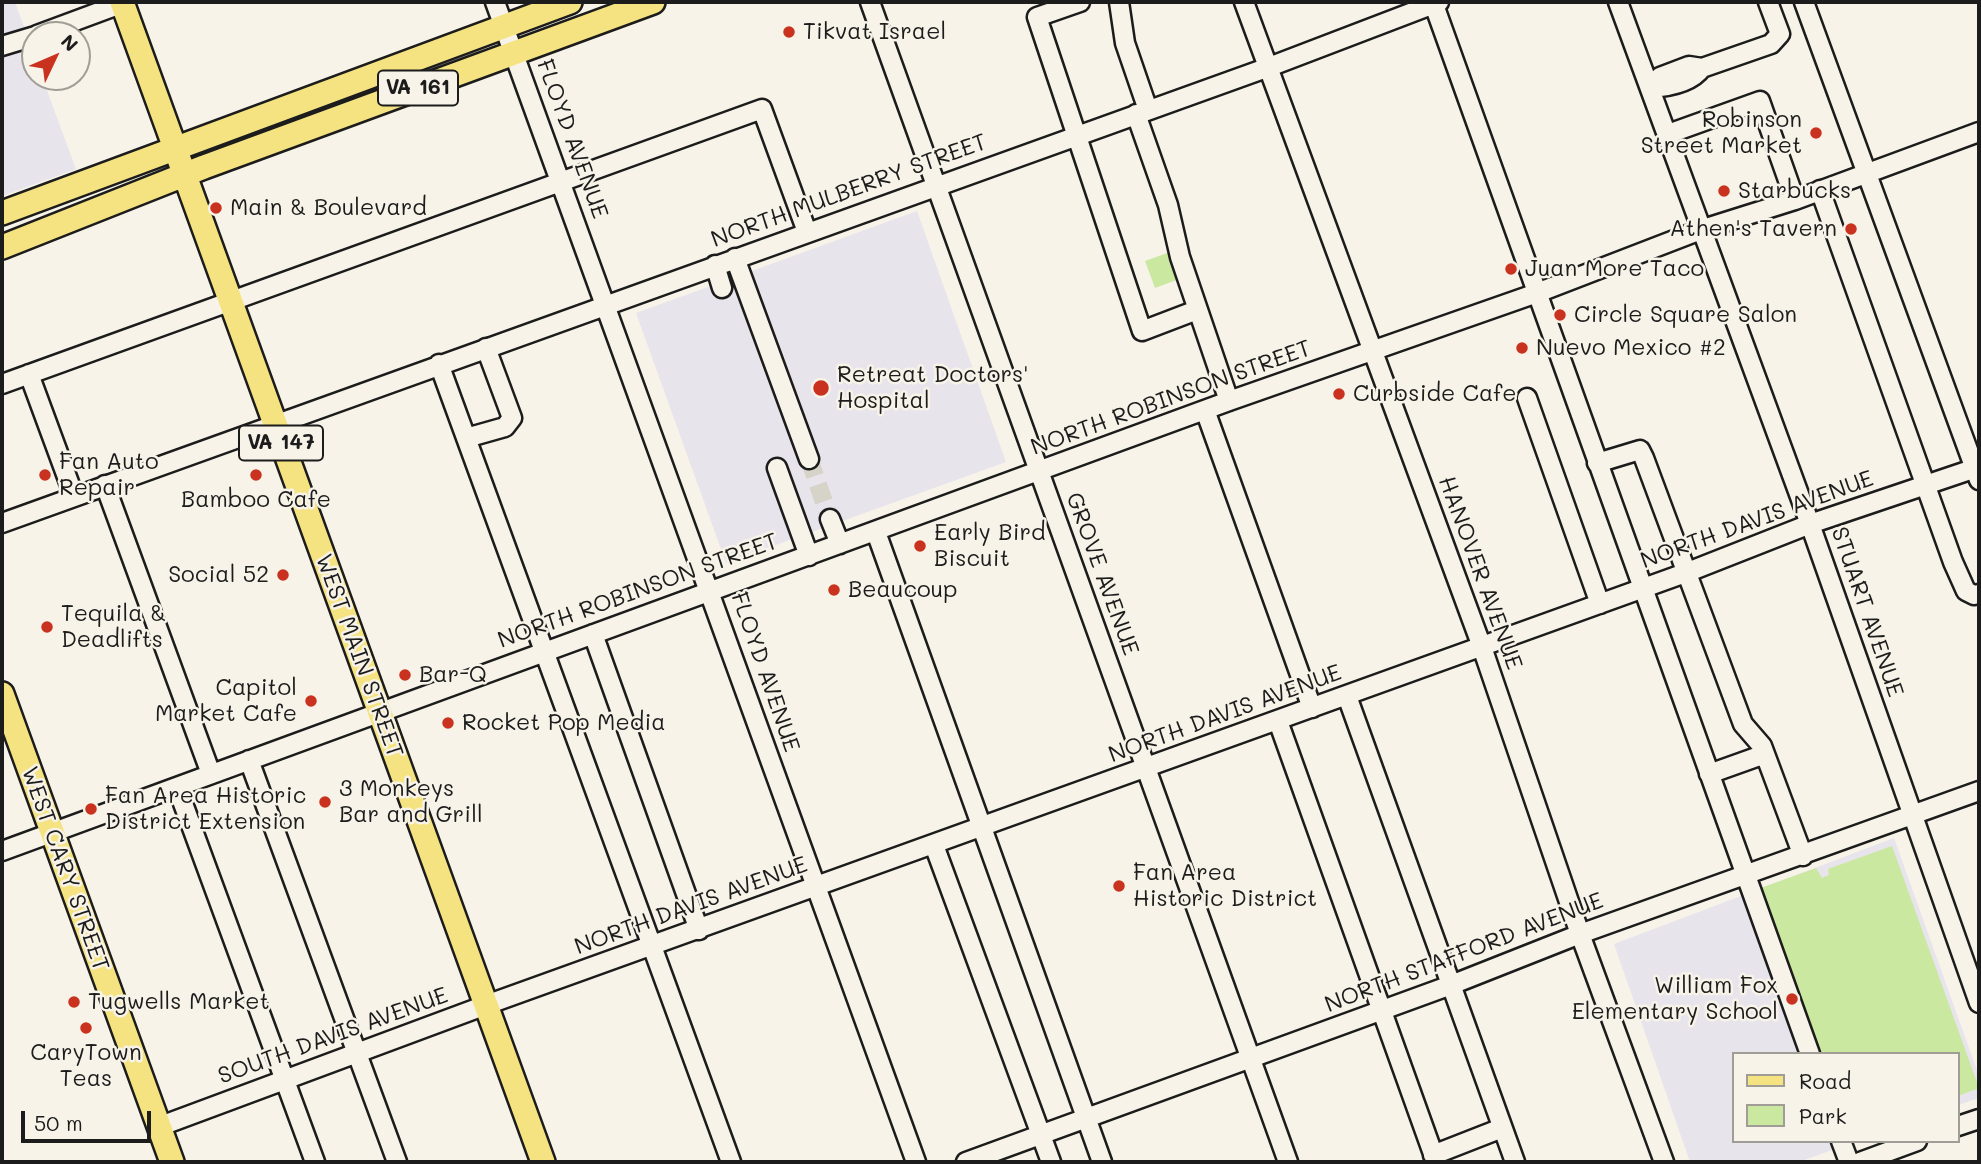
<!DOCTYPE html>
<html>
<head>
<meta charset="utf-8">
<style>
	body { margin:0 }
	#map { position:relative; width:1981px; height:1164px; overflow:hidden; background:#f7f3e8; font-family:Mali,sans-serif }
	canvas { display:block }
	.frame { position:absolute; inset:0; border:4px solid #1c1c1c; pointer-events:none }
	.legend { position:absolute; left:1732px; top:1052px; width:228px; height:91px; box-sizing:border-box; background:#f7f3e8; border:2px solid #9f9d96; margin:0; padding:9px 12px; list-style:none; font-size:21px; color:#1c1c1c }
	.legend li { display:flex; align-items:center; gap:14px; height:35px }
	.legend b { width:35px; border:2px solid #9f9d96 }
	.north { position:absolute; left:21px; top:21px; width:70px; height:70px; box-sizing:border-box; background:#f7f3e8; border:2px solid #9f9d96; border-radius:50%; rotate:46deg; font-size:19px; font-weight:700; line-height:28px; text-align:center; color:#1c1c1c }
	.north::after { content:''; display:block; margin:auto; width:24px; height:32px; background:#c8321e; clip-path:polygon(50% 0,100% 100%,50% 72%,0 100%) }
	.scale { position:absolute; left:21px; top:1111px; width:130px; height:32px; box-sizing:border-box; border:4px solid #1c1c1c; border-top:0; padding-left:9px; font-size:21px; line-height:24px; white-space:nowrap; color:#1c1c1c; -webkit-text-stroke:5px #f7f3e8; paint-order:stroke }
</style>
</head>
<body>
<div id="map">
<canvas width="1981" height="1164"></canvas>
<div class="frame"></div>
<ul class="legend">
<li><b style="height:9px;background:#f5e382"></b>Road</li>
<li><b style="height:19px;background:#cae8a0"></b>Park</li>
</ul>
<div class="north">N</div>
<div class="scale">50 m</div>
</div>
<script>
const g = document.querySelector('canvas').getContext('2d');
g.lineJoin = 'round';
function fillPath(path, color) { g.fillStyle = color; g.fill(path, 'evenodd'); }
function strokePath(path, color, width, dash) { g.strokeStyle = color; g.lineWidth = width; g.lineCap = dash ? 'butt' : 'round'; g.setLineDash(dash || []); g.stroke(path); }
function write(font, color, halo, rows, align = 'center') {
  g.font = font + ' Mali,sans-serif'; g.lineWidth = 5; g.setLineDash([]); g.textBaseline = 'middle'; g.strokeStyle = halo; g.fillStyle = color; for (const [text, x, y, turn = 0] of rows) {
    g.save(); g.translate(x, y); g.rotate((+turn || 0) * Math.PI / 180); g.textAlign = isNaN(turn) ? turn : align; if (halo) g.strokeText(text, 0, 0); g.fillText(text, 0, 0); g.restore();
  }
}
const built = new Path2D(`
	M 2,2 L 15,2 L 35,57 L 35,77 L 42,77 L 76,169 L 2,196 Z
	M 917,211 L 1006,462 L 726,563 L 636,313 Z
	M 1894,838 L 1979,1076 L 1979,1098 L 1958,1105 L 1958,1054 L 1734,1054 L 1734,1141 L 1857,1141 L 1799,1162 L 1690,1162 L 1614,944 Z`);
const green = new Path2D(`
	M 1170,252 L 1179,279 L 1155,288 L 1145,261 Z
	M 1892,846 L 1979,1088 L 1958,1096 L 1958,1054 L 1817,1054 L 1758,889 L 1816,868 L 1822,878 L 1829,875 L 1828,869 Z`);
const minorTunnel = new Path2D(`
	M 809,459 L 830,519`);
const minor = new Path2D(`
	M 495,2 L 916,1162
	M 870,2 L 1288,1162
	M 1080,2 L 1037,17 L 1142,331 L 1197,310
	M 1119,2 L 1125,43 L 1148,110
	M 1244,2 L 1482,647 L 1580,934 L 1664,1162
	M 1433,2 L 1810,1054
	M 1618,2 L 1810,524 L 1979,1003
	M 1804,2 L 1979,480
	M 37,35 L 126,2
	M 2,46 L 35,36
	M 1689,66 L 1702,68 C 1691,83 1668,87 1650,88 L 1660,77 Z
	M 1702,68 L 1771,44 L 1780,34 L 1768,2
	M 1136,114 L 1168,205 L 1180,257 L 1229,401
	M 1668,134 L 1760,101 L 1795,200
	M 1820,190 L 1953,562 L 1966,591 L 1974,595 L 1979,594
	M 735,258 L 809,459
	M 715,265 L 722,288
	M 439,364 L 731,1162
	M 29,374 L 74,496
	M 2,384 L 762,109 L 807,232
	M 1527,398 L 1600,604
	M 1205,410 L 1312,708
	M 466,438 L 505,427 L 512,418 L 486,348
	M 1597,463 L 1640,450 L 1644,458 L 1743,724 L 1762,746 L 1803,856
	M 777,468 L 809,556
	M 105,485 L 211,774
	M 830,519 L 840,544
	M 2,523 L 1269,67 L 1439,2
	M 876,532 L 1102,1162
	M 593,634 L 699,930
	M 1347,696 L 1515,1162
	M 1278,721 L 1436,1162
	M 249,760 L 397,1162
	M 1709,774 L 1765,754
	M 177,787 L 315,1162
	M 934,845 L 1051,1162
	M 2,851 L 1229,401 L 1537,293 L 1703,229 L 1795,200 L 1979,132
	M 1958,1126 L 1979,1119
	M 158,1127 L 486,1005 L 1688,572 L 1810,524 L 1979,467
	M 1841,1141 L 1849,1162
	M 1433,1155 L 1502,1128
	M 966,1162 L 1451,985 L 1580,934 L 1979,791
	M 1860,1162 L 1917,1141`);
const major = new Path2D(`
	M 122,2 L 543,1162
	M 2,213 L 570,2
	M 2,247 L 204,167 L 653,2
	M 2,694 L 172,1162`);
const markers = [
	[789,32,7,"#c8321e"],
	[1816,133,7,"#c8321e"],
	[1724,191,7,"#c8321e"],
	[216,208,7,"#c8321e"],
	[1851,229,7,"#c8321e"],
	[1511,269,7,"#c8321e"],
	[1560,315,7,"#c8321e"],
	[1522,348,7,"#c8321e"],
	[821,388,9,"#c8321e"],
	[1339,394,7,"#c8321e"],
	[45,475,7,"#c8321e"],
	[256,475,7,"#c8321e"],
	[920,546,7,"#c8321e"],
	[283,575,7,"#c8321e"],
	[834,590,7,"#c8321e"],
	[47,627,7,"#c8321e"],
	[405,675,7,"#c8321e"],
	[311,701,7,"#c8321e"],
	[448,723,7,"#c8321e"],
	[325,802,7,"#c8321e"],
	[91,809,7,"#c8321e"],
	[1119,886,7,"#c8321e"],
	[1792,999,7,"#c8321e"],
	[74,1002,7,"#c8321e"],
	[86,1028,7,"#c8321e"]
];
const shields = [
	[418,88,80],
	[281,443,84]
];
const shieldNames = [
	["VA 161",418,88],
	["VA 147",281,443]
];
const poiNames = [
	["Tikvat Israel",803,32],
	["Robinson",1802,120,"right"],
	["Street Market",1802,146,"right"],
	["Starbucks",1738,191],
	["Main & Boulevard",230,208],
	["Athen's Tavern",1837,229,"right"],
	["Juan More Taco",1525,269],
	["Circle Square Salon",1574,315],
	["Nuevo Mexico #2",1536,348],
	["Retreat Doctors'",837,375],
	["Hospital",837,401],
	["Curbside Cafe",1353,394],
	["Fan Auto",59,462],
	["Repair",59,488],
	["Bamboo Cafe",256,500,"center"],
	["Early Bird",934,533],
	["Biscuit",934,559],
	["Social 52",269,575,"right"],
	["Beaucoup",848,590],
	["Tequila &",61,614],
	["Deadlifts",61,640],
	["Bar-Q",419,675],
	["Capitol",297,688,"right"],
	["Market Cafe",297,714,"right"],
	["Rocket Pop Media",462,723],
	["3 Monkeys",339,789],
	["Bar and Grill",339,815],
	["Fan Area Historic",105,796],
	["District Extension",105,822],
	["Fan Area",1133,873],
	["Historic District",1133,899],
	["William Fox",1778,986,"right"],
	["Elementary School",1778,1012,"right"],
	["Tugwells Market",88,1002],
	["CaryTown",86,1053,"center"],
	["Teas",86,1079,"center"]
];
const streetNames = [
	["FLOYD AVENUE",572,139,70],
	["NORTH MULBERRY STREET",849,191,-20],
	["NORTH ROBINSON STREET",1171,398,-20],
	["NORTH DAVIS AVENUE",1757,520,-20],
	["HANOVER AVENUE",1480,573,70],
	["GROVE AVENUE",1102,574,70],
	["NORTH ROBINSON STREET",638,591,-20],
	["STUART AVENUE",1867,612,71],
	["WEST MAIN STREET",359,656,70],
	["FLOYD AVENUE",765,672,71],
	["NORTH DAVIS AVENUE",1225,714,-20],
	["WEST CARY STREET",65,869,70],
	["NORTH DAVIS AVENUE",691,906,-20],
	["NORTH STAFFORD AVENUE",1464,953,-21],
	["SOUTH DAVIS AVENUE",333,1036,-20]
];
fillPath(built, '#e8e4ec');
fillPath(green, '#cae8a0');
strokePath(minorTunnel, '#d6d3c9', 18, [18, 9]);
strokePath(minor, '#1c1c1c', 23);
strokePath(major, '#1c1c1c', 28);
strokePath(minor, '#f7f3e8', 18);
strokePath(major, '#f5e382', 23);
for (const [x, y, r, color] of markers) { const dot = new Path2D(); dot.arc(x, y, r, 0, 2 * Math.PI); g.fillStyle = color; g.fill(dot); strokePath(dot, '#f7f3e8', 2.5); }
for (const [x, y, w] of shields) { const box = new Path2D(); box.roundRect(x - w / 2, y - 17.5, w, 35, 5); g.fillStyle = '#f7f3e8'; g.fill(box); strokePath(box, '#1c1c1c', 2); }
write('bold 21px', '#1c1c1c', null, shieldNames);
write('23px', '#1c1c1c', '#f7f3e8', poiNames, 'left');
write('23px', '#1c1c1c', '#f7f3e8', streetNames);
</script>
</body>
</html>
